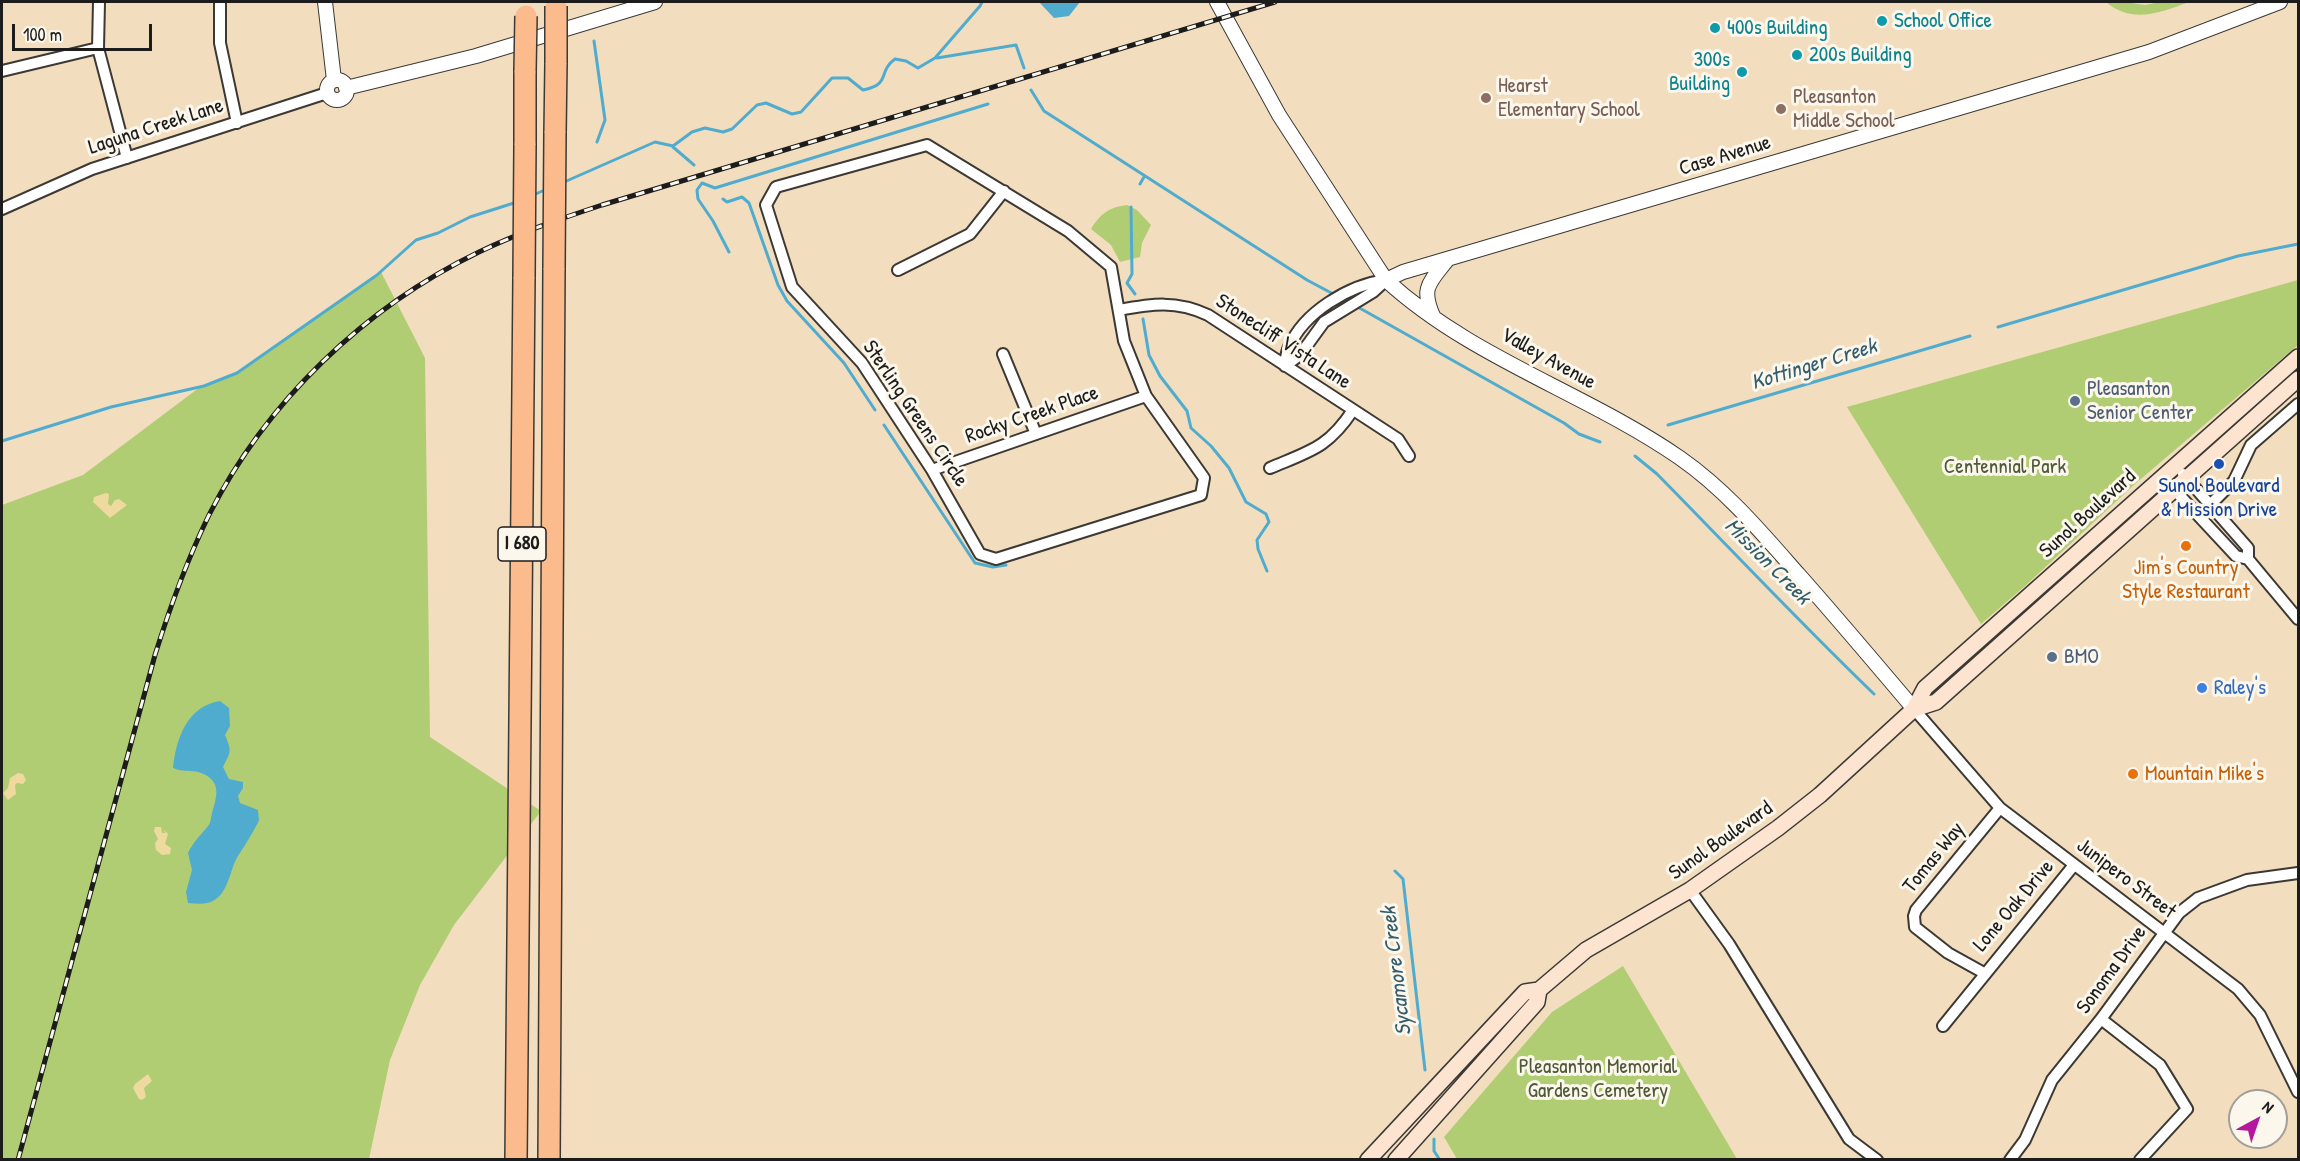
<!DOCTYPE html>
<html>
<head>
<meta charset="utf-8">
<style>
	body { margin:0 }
	#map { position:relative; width:2300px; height:1161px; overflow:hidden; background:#f3ddbf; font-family:"Patrick Hand",sans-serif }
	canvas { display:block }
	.frame { position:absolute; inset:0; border:3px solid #1c1c1c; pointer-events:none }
	.north { position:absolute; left:2228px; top:1089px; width:60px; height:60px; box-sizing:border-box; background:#fbf7ec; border:2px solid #a29f99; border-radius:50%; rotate:40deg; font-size:16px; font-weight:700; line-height:24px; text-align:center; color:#1c1c1c }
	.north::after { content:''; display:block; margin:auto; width:21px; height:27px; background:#b5179e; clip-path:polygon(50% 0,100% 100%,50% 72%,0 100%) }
	.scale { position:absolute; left:12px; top:24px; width:140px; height:27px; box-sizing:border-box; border:3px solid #1c1c1c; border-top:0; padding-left:8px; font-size:18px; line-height:21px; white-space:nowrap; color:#1c1c1c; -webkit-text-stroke:4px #fbf7ec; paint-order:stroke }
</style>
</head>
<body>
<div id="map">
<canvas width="2300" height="1161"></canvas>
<div class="frame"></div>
<div class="north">N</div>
<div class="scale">100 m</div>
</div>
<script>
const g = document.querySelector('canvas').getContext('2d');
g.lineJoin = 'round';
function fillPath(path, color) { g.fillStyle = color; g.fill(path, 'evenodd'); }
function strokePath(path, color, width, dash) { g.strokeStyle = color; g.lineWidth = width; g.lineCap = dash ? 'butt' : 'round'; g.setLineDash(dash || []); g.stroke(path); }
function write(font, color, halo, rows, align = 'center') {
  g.font = font + ' "Patrick Hand",sans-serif'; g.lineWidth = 6; g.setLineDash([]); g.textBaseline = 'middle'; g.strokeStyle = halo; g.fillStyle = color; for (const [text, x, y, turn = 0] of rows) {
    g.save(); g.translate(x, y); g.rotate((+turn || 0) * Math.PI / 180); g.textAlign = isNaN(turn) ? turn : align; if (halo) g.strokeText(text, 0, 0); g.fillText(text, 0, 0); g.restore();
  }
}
const green = new Path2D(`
	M 2106,2 L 2125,2 L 2145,5 L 2160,2 L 2189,2 C 2160,13 2132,24 2106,2 Z
	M 1127,205 L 1137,210 L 1151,225 L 1142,243 L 1140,257 L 1120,262 L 1111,245 L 1091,229 C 1100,214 1109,207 1127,205 Z
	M 381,272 L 425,358 L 430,737 L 541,811 L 454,925 L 420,985 L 390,1060 L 369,1159 L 2,1159 L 2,505 L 83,475 L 200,387 L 237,373 L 252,364 Z
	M 2298,280 L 2298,345 L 2135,484 L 2025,586 L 1981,624 L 1847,407 Z
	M 1623,966 L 1737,1159 L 1457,1159 L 1444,1137 L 1552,1012 Z`);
const sand = new Path2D(`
	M 106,493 L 109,494 L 108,504 L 111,506 L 115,500 L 119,499 L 127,505 L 110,518 L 93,502 L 94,497 Z
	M 18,773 L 23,774 L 26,780 L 23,784 L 17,783 L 15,785 L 16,794 L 8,800 L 3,793 L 8,788 L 10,778 Z
	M 155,827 L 161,827 L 162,833 L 165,833 L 164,830 L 168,834 L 165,844 L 171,848 L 170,854 L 162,855 L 156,850 L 155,843 L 158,839 L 154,831 Z
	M 148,1074 L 152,1081 L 144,1088 L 146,1097 L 142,1100 L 139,1099 L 133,1088 L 135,1084 Z`);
const water = new Path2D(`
	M 1039,2 L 1080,2 L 1069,16 L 1054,18 Z
	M 220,701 L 229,708 L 230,726 L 225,735 C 232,752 231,751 223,767 L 229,779 L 243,782 L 243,788 L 238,796 L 240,803 L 258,810 C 258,811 259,819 259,820 C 257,826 244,847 240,853 C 230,866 230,889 216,899 C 208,905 198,904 188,903 L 186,892 L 192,870 L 188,853 C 193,842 201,835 208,826 C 211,823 211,817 212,813 C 217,796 222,781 201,773 C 191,769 184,773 173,768 C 176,739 187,706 220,701 Z`);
const stream = new Path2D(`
	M 594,41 L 605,120 L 597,142
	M 937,58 L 1016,45 L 1024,68
	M 1031,90 L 1044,111 L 1307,280 L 1337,296
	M 673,147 L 694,165
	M 562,183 L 655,142 L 673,146 L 692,132 L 705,128 L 723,132 L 732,129 L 757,105 L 766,103 L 792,114 L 801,112 L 832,78 L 848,78 L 863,90 C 892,84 877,72 895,59 L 906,61 L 918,68 L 935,58 L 980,6 L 982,2
	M 1140,184 L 1144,177
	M 531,196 L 547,189
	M 723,199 L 727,202 L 742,197 L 749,203 L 778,285 L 787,301 L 844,363 L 875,410
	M 1131,207 L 1132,274 L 1127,283 L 1135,294
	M 729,252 L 713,221 L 698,199 L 697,190 L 702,183 L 715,188 L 988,104
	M 1356,306 L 1564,423 L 1579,434 L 1600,442
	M 1143,319 L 1149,355 L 1160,376 L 1187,411 L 1191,428 L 1211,446 L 1229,468 L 1246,502 L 1266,514 L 1269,522 L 1257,540 L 1258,549 L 1267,571
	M 1998,327 L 2238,256 L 2298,244
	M 884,425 L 975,563 L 993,567 L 1006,565
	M 1668,425 L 1970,336
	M 2,441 L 111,407 L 204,386 L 237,373 L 377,275 L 416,240 L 438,233 L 470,217 L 517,202
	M 1635,456 L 1657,474 C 1730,548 1800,623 1874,694
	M 1395,871 L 1403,879 L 1425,1070
	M 1434,1139 L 1434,1151 L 1440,1160`);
const minor = new Path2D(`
	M 99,2 L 98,48 L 127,158
	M 220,2 L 220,43 L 237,123
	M 2,71 L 98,48
	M 927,145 L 1068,231 L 1111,267 L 1124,341 L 1146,396 L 1204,478 L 1201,495 L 996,559 L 980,554 L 932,470 L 862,363 L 792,287 L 766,205 L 776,187 Z
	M 2,209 L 92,169 L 327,93
	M 898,270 L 970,234 L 1004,191
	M 1119,310 C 1152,304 1176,300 1208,315 L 1398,439 L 1409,456
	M 1003,354 L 1036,434
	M 1285,366 C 1286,360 1286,353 1289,347 C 1304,312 1349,285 1386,280
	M 1285,366 L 1300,355 L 1324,322 L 1373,292 L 1385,281
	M 1270,468 C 1310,451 1328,448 1353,410
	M 932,470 L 1146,396
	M 2183,474 L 2248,548 L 2248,559
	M 2169,484 L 2236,556 L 2248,559 L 2298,619
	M 2210,505 L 2234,481 L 2251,445 L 2298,404
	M 1914,709 L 2000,808 L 2238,989 L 2260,1015 L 2298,1092
	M 1690,890 L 1729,944 L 1849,1139 L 1877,1160
	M 1984,973 L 1948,953 L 1915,927 L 1914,916 L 1916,910 L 2000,808
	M 2101,1019 L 2160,1065 L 2187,1109 L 2140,1160
	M 1943,1026 L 2074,865
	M 2010,1160 L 2025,1140 L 2052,1080 L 2101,1019 L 2179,913 L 2198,898 L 2247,880 L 2298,873`);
const tertiary = new Path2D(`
	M 325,2 L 334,80
	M 1217,2 L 1279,115 L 1386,280 C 1471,358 1586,393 1680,458 C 1726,490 1762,533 1799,575 C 1838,619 1876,664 1914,709
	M327 90a10 10 0 1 1 20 0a10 10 0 1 1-20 0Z
	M 346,88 L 476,56 L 655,2
	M 1386,280 L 1403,272 L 2149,52 L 2280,2
	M 1434,318 C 1420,288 1429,283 1448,259`);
const secondary = new Path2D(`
	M 1914,709 L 1936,702 L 2298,379
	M 1368,1160 L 1525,992 L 1539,990 L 1586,950 L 1690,890 L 1778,828 L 1820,795 L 1914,709 L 1925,688 L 2298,357
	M 1396,1160 L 1537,1002 L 1539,990`);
const motorway = new Path2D(`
	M 555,133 L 556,63
	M 525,145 L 525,71
	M 516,1160 L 524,277
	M 549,1160 L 554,268`);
const rail = new Path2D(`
	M 18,1160 L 155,655 C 170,607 187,560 209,515 C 266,402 365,307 479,252 C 518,233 560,219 602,205 L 1275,2`);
const motorwayBridge = new Path2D(`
	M 556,63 L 556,6
	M 525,71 L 526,16
	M 554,268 L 555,133
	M 524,277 L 525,145`);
const markers = [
	[1882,21,6,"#0f9aa8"],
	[1715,28,6,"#0f9aa8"],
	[1797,55,6,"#0f9aa8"],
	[1742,72,6,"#0f9aa8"],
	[1486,98,6,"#8d6e63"],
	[1781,109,6,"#8d6e63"],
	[2075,401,6,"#5c6f8a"],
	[2219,464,6,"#1a4fb4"],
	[2186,546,6,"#e8710a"],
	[2052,657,6,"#5c6f8a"],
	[2202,688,6,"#3f7fe0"],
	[2133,774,6,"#e8710a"]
];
const shields = [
	[522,544,48]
];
const shieldNames = [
	["I 680",522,544]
];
const cultureNames = [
	["School Office",1894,21],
	["400s Building",1727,28],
	["200s Building",1809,55],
	["300s",1730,60,"right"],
	["Building",1730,84,"right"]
];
const educationNames = [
	["Hearst",1498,86],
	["Elementary School",1498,110],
	["Pleasanton",1793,97],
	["Middle School",1793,121]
];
const streetNames = [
	["Laguna Creek Lane",156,127,-18],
	["Case Avenue",1725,156,-17],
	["Stonecliff Vista Lane",1283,342,33],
	["Valley Avenue",1548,359,29],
	["Sterling Greens Circle",915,414,56],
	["Rocky Creek Place",1032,415,-19],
	["Sunol Boulevard",2088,514,-42],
	["Sunol Boulevard",1721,841,-35],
	["Tomas Way",1934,858,-51],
	["Junipero Street",2126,879,37],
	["Lone Oak Drive",2014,906,-50],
	["Sonoma Drive",2112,970,-54]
];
const serviceNames = [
	["Pleasanton",2087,389],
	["Senior Center",2087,413],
	["BMO",2064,657]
];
const parkNames = [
	["Centennial Park",2005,467],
	["Pleasanton Memorial",1598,1067],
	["Gardens Cemetery",1598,1091]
];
const transitNames = [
	["Sunol Boulevard",2219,486],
	["& Mission Drive",2219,510]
];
const foodNames = [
	["Jim's Country",2186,568],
	["Style Restaurant",2186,592],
	["Mountain Mike's",2145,774,"left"]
];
const shopNames = [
	["Raley's",2214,688]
];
const waterNames = [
	["Kottinger Creek",1814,365,-17],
	["Mission Creek",1767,562,45],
	["Sycamore Creek",1397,971,-97]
];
fillPath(green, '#b1cd73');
fillPath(sand, '#eeda9e');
fillPath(water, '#50acce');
strokePath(stream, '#50acce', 3);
strokePath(minor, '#3c3934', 14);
strokePath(tertiary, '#3c3934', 16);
strokePath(secondary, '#3c3934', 18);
strokePath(motorway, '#3c3934', 24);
strokePath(minor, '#fff', 10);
strokePath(tertiary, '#fff', 14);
strokePath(secondary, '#fde4d1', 15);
strokePath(motorway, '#fbbb8c', 21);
strokePath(rail, '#1c1c1c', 5);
strokePath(rail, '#fbf7ec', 3, [9]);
strokePath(motorwayBridge, '#3c3934', 24, []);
strokePath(motorwayBridge, '#fbbb8c', 21);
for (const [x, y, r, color] of markers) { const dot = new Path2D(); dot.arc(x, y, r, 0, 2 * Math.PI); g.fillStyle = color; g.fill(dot); strokePath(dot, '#fbf7ec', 2); }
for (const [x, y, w] of shields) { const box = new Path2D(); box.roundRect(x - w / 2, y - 17, w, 34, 4.5); g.fillStyle = '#fbf7ec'; g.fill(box); strokePath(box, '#1c1c1c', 1.5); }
write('bold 20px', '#1c1c1c', null, shieldNames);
write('21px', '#0d838f', '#fbf7ec', cultureNames, 'left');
write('21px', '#785e54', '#fbf7ec', educationNames, 'left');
write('21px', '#1c1c1c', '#fbf7ec', streetNames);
write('21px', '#4e5e75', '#fbf7ec', serviceNames, 'left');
write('21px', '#505a3a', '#fbf7ec', parkNames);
write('21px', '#164399', '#fbf7ec', transitNames);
write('21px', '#c56008', '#fbf7ec', foodNames);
write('21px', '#366cbe', '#fbf7ec', shopNames, 'left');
write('italic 22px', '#335d6c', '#fbf7ec', waterNames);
</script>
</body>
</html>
